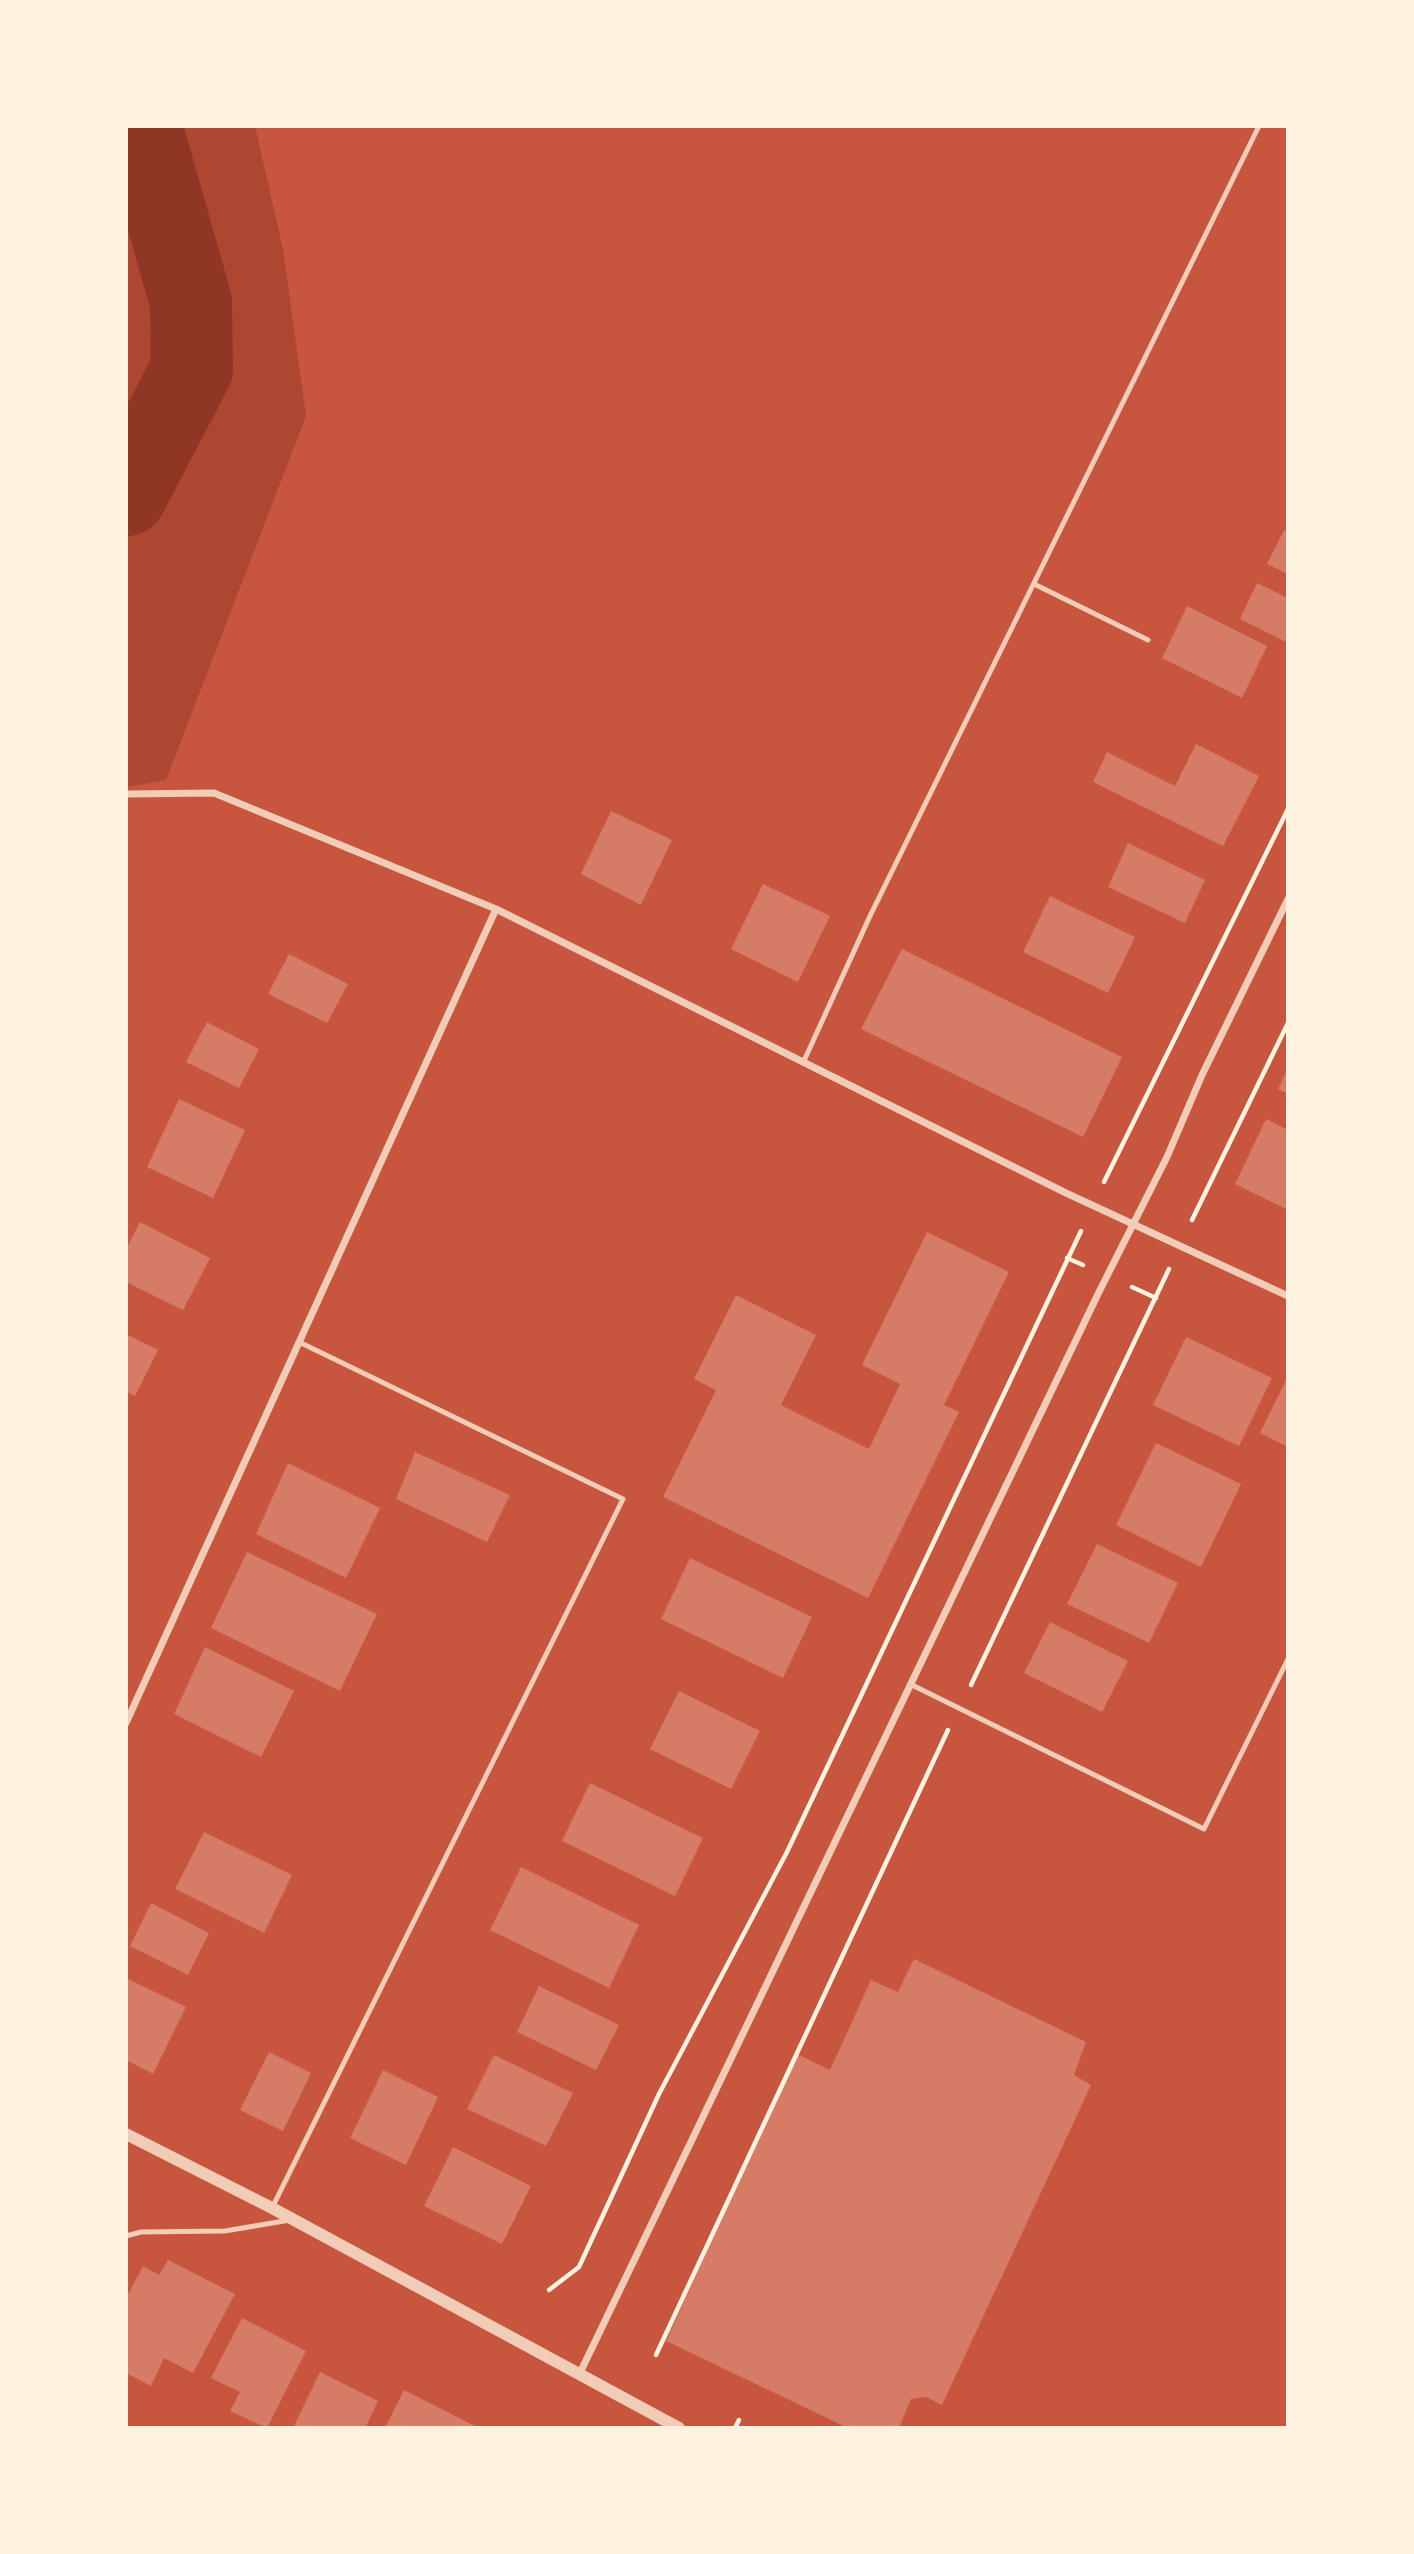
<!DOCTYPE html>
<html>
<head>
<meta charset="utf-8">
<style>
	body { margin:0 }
	#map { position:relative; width:1414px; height:2554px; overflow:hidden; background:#c8553d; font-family:Roboto,sans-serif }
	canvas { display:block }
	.frame { position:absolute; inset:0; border:128px solid #fff3e0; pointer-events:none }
</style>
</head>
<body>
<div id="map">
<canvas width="1414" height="2554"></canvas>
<div class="frame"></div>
</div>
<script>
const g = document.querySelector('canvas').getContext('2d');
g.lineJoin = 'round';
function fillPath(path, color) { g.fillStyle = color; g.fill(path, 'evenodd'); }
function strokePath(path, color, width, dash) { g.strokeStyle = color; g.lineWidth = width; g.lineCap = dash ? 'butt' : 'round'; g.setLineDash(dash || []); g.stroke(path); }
const green = new Path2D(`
	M 126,126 L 255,126 L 283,249 L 306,416 L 166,780 L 126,787 Z`);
const river = new Path2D(`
	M 126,495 L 192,369 L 191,302 L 141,126`);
const building = new Path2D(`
	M 1284,530 L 1288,532 L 1288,574 L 1267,564 Z
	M 1257,583 L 1288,598 L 1288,643 L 1240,619 Z
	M 1187,606 L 1267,646 L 1242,698 L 1162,658 Z
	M 1196,744 L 1259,776 L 1223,846 L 1093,782 L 1107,752 L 1175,786 Z
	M 611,811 L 672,840 L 641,905 L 581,874 Z
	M 1128,843 L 1205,880 L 1185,923 L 1108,887 Z
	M 763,884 L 830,916 L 798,982 L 731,949 Z
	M 1050,896 L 1135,937 L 1108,993 L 1023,952 Z
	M 902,949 L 1122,1057 L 1083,1137 L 861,1029 Z
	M 289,954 L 348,984 L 327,1023 L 268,994 Z
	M 207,1022 L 259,1049 L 239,1088 L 186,1062 Z
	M 1288,1068 L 1288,1094 L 1278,1089 Z
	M 179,1099 L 245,1130 L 213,1198 L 147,1167 Z
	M 1266,1119 L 1288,1130 L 1288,1210 L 1235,1184 Z
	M 140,1222 L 210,1258 L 183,1310 L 126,1282 L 126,1249 Z
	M 927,1232 L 1009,1272 L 944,1405 L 959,1412 L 868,1598 L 663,1497 L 716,1390 L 694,1379 L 736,1295 L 816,1335 L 781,1405 L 869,1449 L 900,1384 L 862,1365 Z
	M 126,1334 L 158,1350 L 135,1396 L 126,1391 Z
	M 1186,1337 L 1272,1378 L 1239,1446 L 1153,1405 Z
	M 1288,1376 L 1288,1447 L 1260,1433 Z
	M 1156,1443 L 1241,1484 L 1201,1567 L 1116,1525 Z
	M 415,1452 L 510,1495 L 487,1542 L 396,1499 Z
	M 288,1463 L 380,1508 L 346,1578 L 256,1534 Z
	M 1097,1544 L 1178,1583 L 1149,1643 L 1067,1604 Z
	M 247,1552 L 377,1614 L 340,1691 L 211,1628 Z
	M 690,1558 L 812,1617 L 783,1678 L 661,1619 Z
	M 1050,1622 L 1128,1661 L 1102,1712 L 1024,1673 Z
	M 205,1647 L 294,1691 L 261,1757 L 174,1714 Z
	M 679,1691 L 760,1731 L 731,1789 L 650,1749 Z
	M 590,1783 L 703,1838 L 675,1896 L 562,1841 Z
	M 204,1832 L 292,1875 L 264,1933 L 175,1889 Z
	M 521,1867 L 639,1925 L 609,1988 L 490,1930 Z
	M 151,1903 L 209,1933 L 188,1975 L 130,1946 Z
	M 914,1959 L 1086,2042 L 1074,2075 L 1091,2085 L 942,2405 L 926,2397 L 911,2399 L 899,2428 L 848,2428 L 666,2341 L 797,2054 L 830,2070 L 871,1980 L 898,1992 Z
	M 126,1978 L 186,2007 L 153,2074 L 126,2060 Z
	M 539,1986 L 619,2025 L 596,2070 L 517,2032 Z
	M 269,2052 L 311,2073 L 283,2131 L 240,2110 Z
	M 494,2055 L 573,2093 L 546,2146 L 467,2109 Z
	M 383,2070 L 438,2097 L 406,2165 L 350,2138 Z
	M 453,2147 L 531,2186 L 502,2244 L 424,2206 Z
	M 168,2260 L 235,2294 L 193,2373 L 164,2358 L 151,2386 L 126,2373 L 126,2298 L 143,2266 L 159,2275 Z
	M 242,2318 L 306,2351 L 267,2428 L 230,2411 L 240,2392 L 211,2378 Z
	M 320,2372 L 378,2401 L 365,2428 L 293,2428 Z
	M 404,2390 L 479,2428 L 385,2428 Z`);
const path = new Path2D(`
	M 1104,1182 L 1288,809
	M 1192,1220 L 1288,1023
	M 1067,1258 L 1083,1265
	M 1132,1287 L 1156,1298
	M 971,1685 L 1169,1269
	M 549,2290 L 579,2267 L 659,2094 L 787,1852 L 1081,1231
	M 656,2355 L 948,1730
	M 735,2428 L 739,2420`);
const service = new Path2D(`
	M 1034,584 L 1148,640
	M 803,1063 L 870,916 L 1259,126
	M 910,1684 L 1204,1829 L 1288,1659
	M 273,2206 L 623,1499 L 299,1342
	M 126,2236 L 141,2232 L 225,2231 L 290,2220`);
const minor = new Path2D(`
	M 126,794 L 214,793 L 496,909 L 1066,1193 L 1288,1296
	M 126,1723 L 496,909
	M 579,2375 L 1099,1292 L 1167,1157 L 1202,1075 L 1288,899`);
const tertiary = new Path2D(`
	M 126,2134 L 272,2208 L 679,2428`);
fillPath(green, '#ae4732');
strokePath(river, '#8f3625', 82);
fillPath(building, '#d67c66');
strokePath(path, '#fff3e0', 4.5);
strokePath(service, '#f1ccb7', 5);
strokePath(minor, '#f1ccb7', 7);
strokePath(tertiary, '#f1ccb7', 12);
</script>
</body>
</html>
